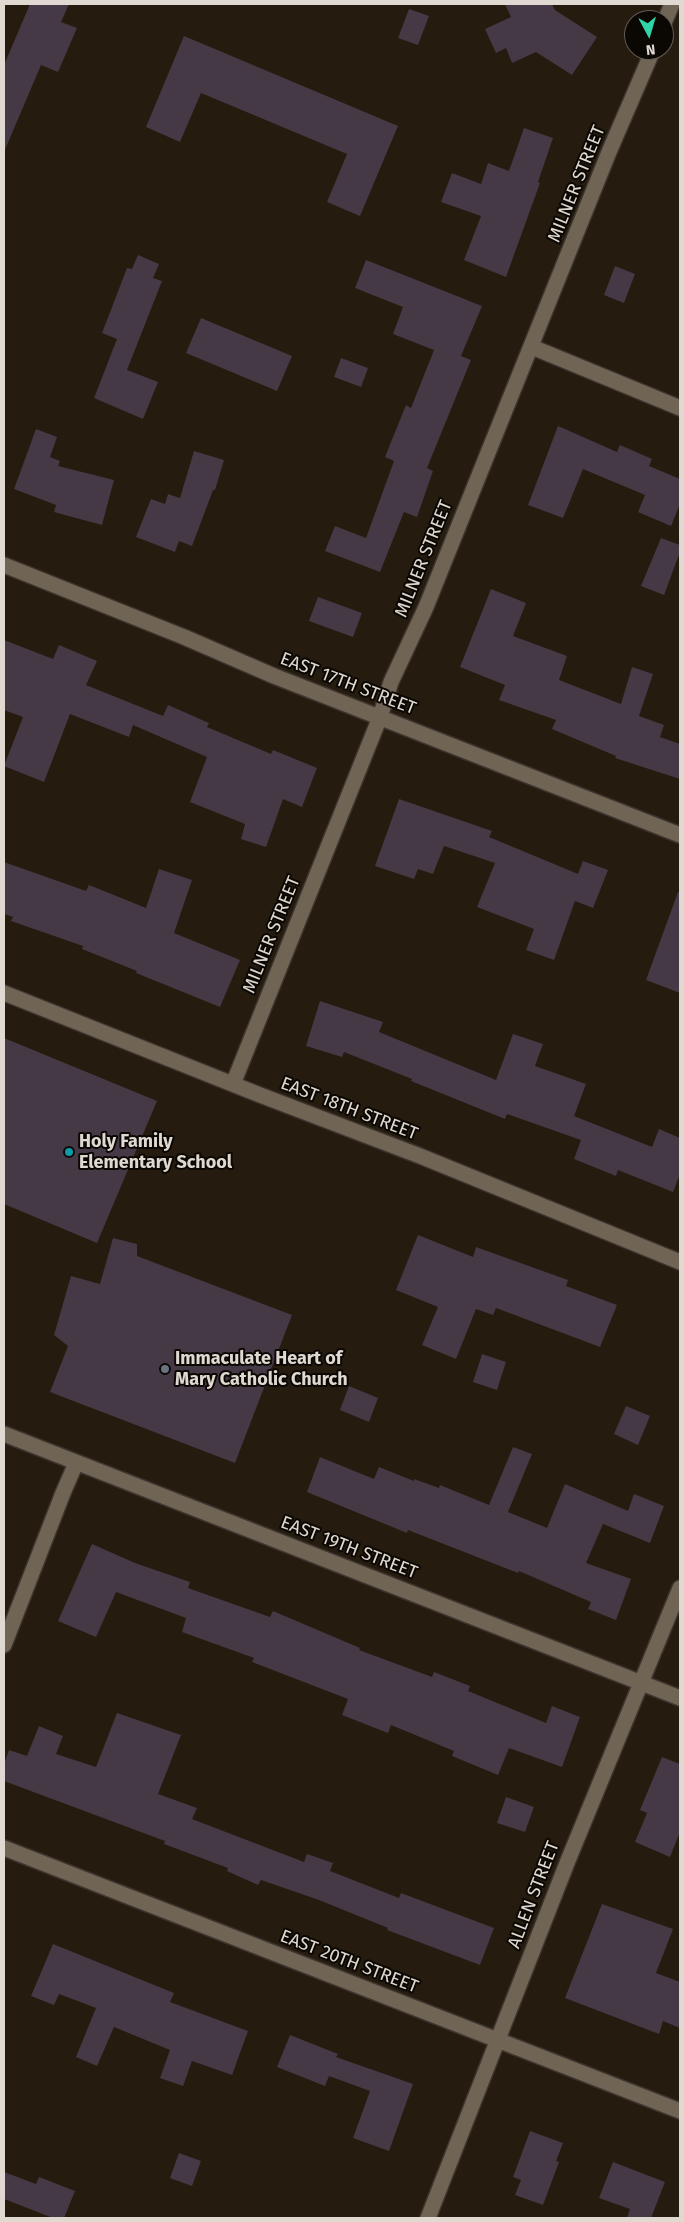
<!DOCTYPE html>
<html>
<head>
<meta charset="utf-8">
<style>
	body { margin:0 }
	#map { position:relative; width:684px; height:2222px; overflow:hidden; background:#251b0e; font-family:"Fira Sans",sans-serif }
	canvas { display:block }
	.frame { position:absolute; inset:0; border:5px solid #e0d9d1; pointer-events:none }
	.north { position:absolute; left:624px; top:10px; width:50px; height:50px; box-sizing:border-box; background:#0b0703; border:1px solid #605b55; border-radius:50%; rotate:174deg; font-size:14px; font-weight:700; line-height:20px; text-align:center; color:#e0d9d1 }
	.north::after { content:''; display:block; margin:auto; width:18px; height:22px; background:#31d4a9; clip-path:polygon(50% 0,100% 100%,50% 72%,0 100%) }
</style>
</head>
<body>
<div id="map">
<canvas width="684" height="2222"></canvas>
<div class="frame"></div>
<div class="north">N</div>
</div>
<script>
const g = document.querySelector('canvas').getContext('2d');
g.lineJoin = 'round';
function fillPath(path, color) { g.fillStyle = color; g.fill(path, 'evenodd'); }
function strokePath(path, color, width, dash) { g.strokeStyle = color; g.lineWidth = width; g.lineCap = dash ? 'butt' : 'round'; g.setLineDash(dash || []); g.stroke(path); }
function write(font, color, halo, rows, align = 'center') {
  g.font = font + ' "Fira Sans",sans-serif'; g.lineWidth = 4; g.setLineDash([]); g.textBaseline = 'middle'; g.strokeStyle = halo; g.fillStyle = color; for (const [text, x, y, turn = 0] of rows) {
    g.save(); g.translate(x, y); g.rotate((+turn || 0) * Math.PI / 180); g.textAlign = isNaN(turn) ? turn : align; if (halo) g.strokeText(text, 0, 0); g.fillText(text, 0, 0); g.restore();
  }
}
const building = new Path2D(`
	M 30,4 L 69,4 L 61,22 L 77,28 L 58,72 L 41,65 L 4,152 L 4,65 Z
	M 505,4 L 552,4 L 555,10 L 597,37 L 572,75 L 536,52 L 512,63 L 506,48 L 496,53 L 485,29 L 511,17 Z
	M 409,9 L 429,16 L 418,45 L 398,38 Z
	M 184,36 L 398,126 L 360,216 L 327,202 L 347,154 L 201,93 L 180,142 L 146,127 Z
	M 524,128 L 553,138 L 538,182 L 540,183 L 506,277 L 464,260 L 481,216 L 441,202 L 452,173 L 481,184 L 488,163 L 509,171 Z
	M 138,255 L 159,264 L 153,278 L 162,281 L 127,370 L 158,382 L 143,419 L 94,398 L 117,339 L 102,333 L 127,268 L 132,269 Z
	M 366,260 L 482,306 L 461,356 L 471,360 L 427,468 L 433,471 L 417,517 L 404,512 L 380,572 L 325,551 L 335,526 L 366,538 L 394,461 L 385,457 L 406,405 L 411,408 L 434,350 L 393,334 L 403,307 L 355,288 Z
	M 615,266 L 635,274 L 624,303 L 604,295 Z
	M 201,318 L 292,356 L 277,391 L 186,353 Z
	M 341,358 L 368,368 L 361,387 L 334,377 Z
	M 558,426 L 617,452 L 620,445 L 652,459 L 649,466 L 680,479 L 680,504 L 671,526 L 638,512 L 645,495 L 583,469 L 563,518 L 528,505 Z
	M 36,429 L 57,437 L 50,457 L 60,461 L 58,466 L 114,480 L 102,525 L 54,512 L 56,505 L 14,489 Z
	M 194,451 L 224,460 L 215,490 L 213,490 L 192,546 L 179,541 L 175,552 L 136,537 L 151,499 L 165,504 L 168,494 L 180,498 Z
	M 661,538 L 680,545 L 680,552 L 664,595 L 641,586 Z
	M 491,589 L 526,603 L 513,636 L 567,656 L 559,680 L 621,704 L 632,667 L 653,674 L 639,716 L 664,725 L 660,737 L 680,744 L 680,779 L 615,758 L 616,756 L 552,729 L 556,720 L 499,700 L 505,685 L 460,667 Z
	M 318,597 L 362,613 L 353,637 L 309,621 Z
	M 4,640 L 53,659 L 59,645 L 97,661 L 86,685 L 163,716 L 168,705 L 209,723 L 207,727 L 271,754 L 273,750 L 317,768 L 302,807 L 283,799 L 266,847 L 241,839 L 245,824 L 190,802 L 207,757 L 133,725 L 129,737 L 70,714 L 44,782 L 4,766 L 23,717 L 4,710 Z
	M 399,799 L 492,831 L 489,837 L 578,874 L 583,861 L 608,870 L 593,908 L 575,901 L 554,960 L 526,950 L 534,929 L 477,907 L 495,863 L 444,846 L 433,874 L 418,869 L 414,879 L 375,866 Z
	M 4,862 L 86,891 L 89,885 L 146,908 L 159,869 L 192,880 L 174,933 L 240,960 L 220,1007 L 136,973 L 137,971 L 82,949 L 83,946 L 11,921 L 13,917 L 4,914 Z
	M 678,892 L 680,892 L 680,993 L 646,980 Z
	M 320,1001 L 383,1022 L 379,1032 L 496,1080 L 513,1034 L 543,1044 L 535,1066 L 586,1084 L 574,1116 L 652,1147 L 659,1129 L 680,1138 L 680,1174 L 673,1192 L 618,1170 L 616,1176 L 574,1159 L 581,1140 L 507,1114 L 505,1119 L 411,1081 L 412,1079 L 344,1052 L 342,1057 L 306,1046 Z
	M 4,1038 L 157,1101 L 97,1243 L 4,1204 Z
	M 418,1235 L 473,1257 L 476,1247 L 568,1280 L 566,1286 L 617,1305 L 600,1347 L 496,1308 L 493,1315 L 476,1309 L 456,1359 L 422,1345 L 438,1307 L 396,1290 Z
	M 113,1238 L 137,1244 L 137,1256 L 292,1315 L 235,1463 L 50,1392 L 68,1346 L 54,1335 L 71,1276 L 100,1284 Z
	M 482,1354 L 506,1362 L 497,1390 L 473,1382 Z
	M 349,1386 L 378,1398 L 369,1422 L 340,1410 Z
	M 626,1406 L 650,1416 L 638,1445 L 614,1434 Z
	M 513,1447 L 532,1454 L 508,1512 L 547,1528 L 565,1484 L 628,1511 L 634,1494 L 664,1506 L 650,1543 L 603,1524 L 586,1563 L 631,1579 L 616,1620 L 588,1609 L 591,1602 L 519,1571 L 518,1573 L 408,1530 L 407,1533 L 307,1492 L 320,1457 L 374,1479 L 379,1467 L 414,1481 L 414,1479 L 439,1488 L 440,1485 L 489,1505 Z
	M 92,1544 L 135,1563 L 190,1582 L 188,1588 L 270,1617 L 273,1611 L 360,1648 L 359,1650 L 432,1677 L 434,1672 L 470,1686 L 468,1691 L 546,1723 L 552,1706 L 580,1717 L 562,1767 L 509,1748 L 498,1775 L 452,1756 L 454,1751 L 391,1725 L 388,1733 L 342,1715 L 348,1699 L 252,1662 L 254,1658 L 182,1632 L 186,1618 L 116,1592 L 96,1637 L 58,1621 Z
	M 117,1713 L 181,1735 L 158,1794 L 197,1808 L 192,1819 L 304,1862 L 307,1854 L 333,1863 L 330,1871 L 399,1898 L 401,1893 L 494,1928 L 480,1965 L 387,1930 L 388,1928 L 319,1900 L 261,1880 L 258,1885 L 227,1871 L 228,1868 L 164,1844 L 165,1841 L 4,1781 L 4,1764 L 9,1750 L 27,1756 L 39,1726 L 63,1736 L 56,1754 L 96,1767 Z
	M 662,1757 L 680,1764 L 680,1832 L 670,1857 L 635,1842 L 647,1813 L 640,1810 Z
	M 506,1797 L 534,1807 L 525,1832 L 497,1823 Z
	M 602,1904 L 673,1929 L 656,1973 L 680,1982 L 680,2028 L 663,2021 L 659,2034 L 565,1998 Z
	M 53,1944 L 174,1993 L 170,2002 L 248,2031 L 232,2075 L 192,2061 L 183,2086 L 160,2078 L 170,2050 L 114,2027 L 97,2066 L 76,2057 L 96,2008 L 59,1994 L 54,2005 L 31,1996 Z
	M 290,2035 L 338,2054 L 336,2057 L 413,2084 L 389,2151 L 353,2138 L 370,2091 L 329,2076 L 325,2086 L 277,2067 Z
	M 530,2131 L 563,2143 L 556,2161 L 559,2162 L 543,2205 L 515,2195 L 521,2180 L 513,2177 Z
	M 179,2153 L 201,2161 L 192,2186 L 170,2178 Z
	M 613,2162 L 665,2182 L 651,2218 L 627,2218 L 630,2209 L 599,2198 Z
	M 4,2172 L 36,2184 L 39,2177 L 75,2191 L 64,2218 L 53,2218 L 4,2199 Z`);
const minor = new Path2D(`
	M 664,23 L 672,4
	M 532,347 L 680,408
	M 4,565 L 184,637 L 274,676 L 680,835
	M 4,993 L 260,1095 L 420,1156 L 680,1262
	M 233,1084 L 380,717 L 391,682 L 426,607 L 609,152 L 653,50
	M 4,1434 L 680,1698
	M 4,1645 L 63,1493 L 76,1463
	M 4,1848 L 680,2111
	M 428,2218 L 567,1863 L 680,1588`);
const markers = [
	[69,1152,5,"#0f9aa8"],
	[165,1369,5,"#6b7280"]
];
const streetNames = [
	["MILNER STREET",577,184,-68],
	["MILNER STREET",424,559,-68],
	["EAST 17TH STREET",348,684,21],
	["MILNER STREET",272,935,-68],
	["EAST 18TH STREET",349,1109,21],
	["EAST 19TH STREET",349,1548,21],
	["ALLEN STREET",534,1895,-69],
	["EAST 20TH STREET",349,1962,21]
];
const poiNames = [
	["Holy Family",79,1142],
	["Elementary School",79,1163],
	["Immaculate Heart of",175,1359],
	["Mary Catholic Church",175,1380]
];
fillPath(building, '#463946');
strokePath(minor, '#3c342e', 18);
strokePath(minor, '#706454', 15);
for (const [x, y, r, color] of markers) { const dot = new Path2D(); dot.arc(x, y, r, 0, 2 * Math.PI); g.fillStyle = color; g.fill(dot); strokePath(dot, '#0b0703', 2); }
write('18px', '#e0d9d1', '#0b0703', streetNames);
write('bold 18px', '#e0d9d1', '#0b0703', poiNames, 'left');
</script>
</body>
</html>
